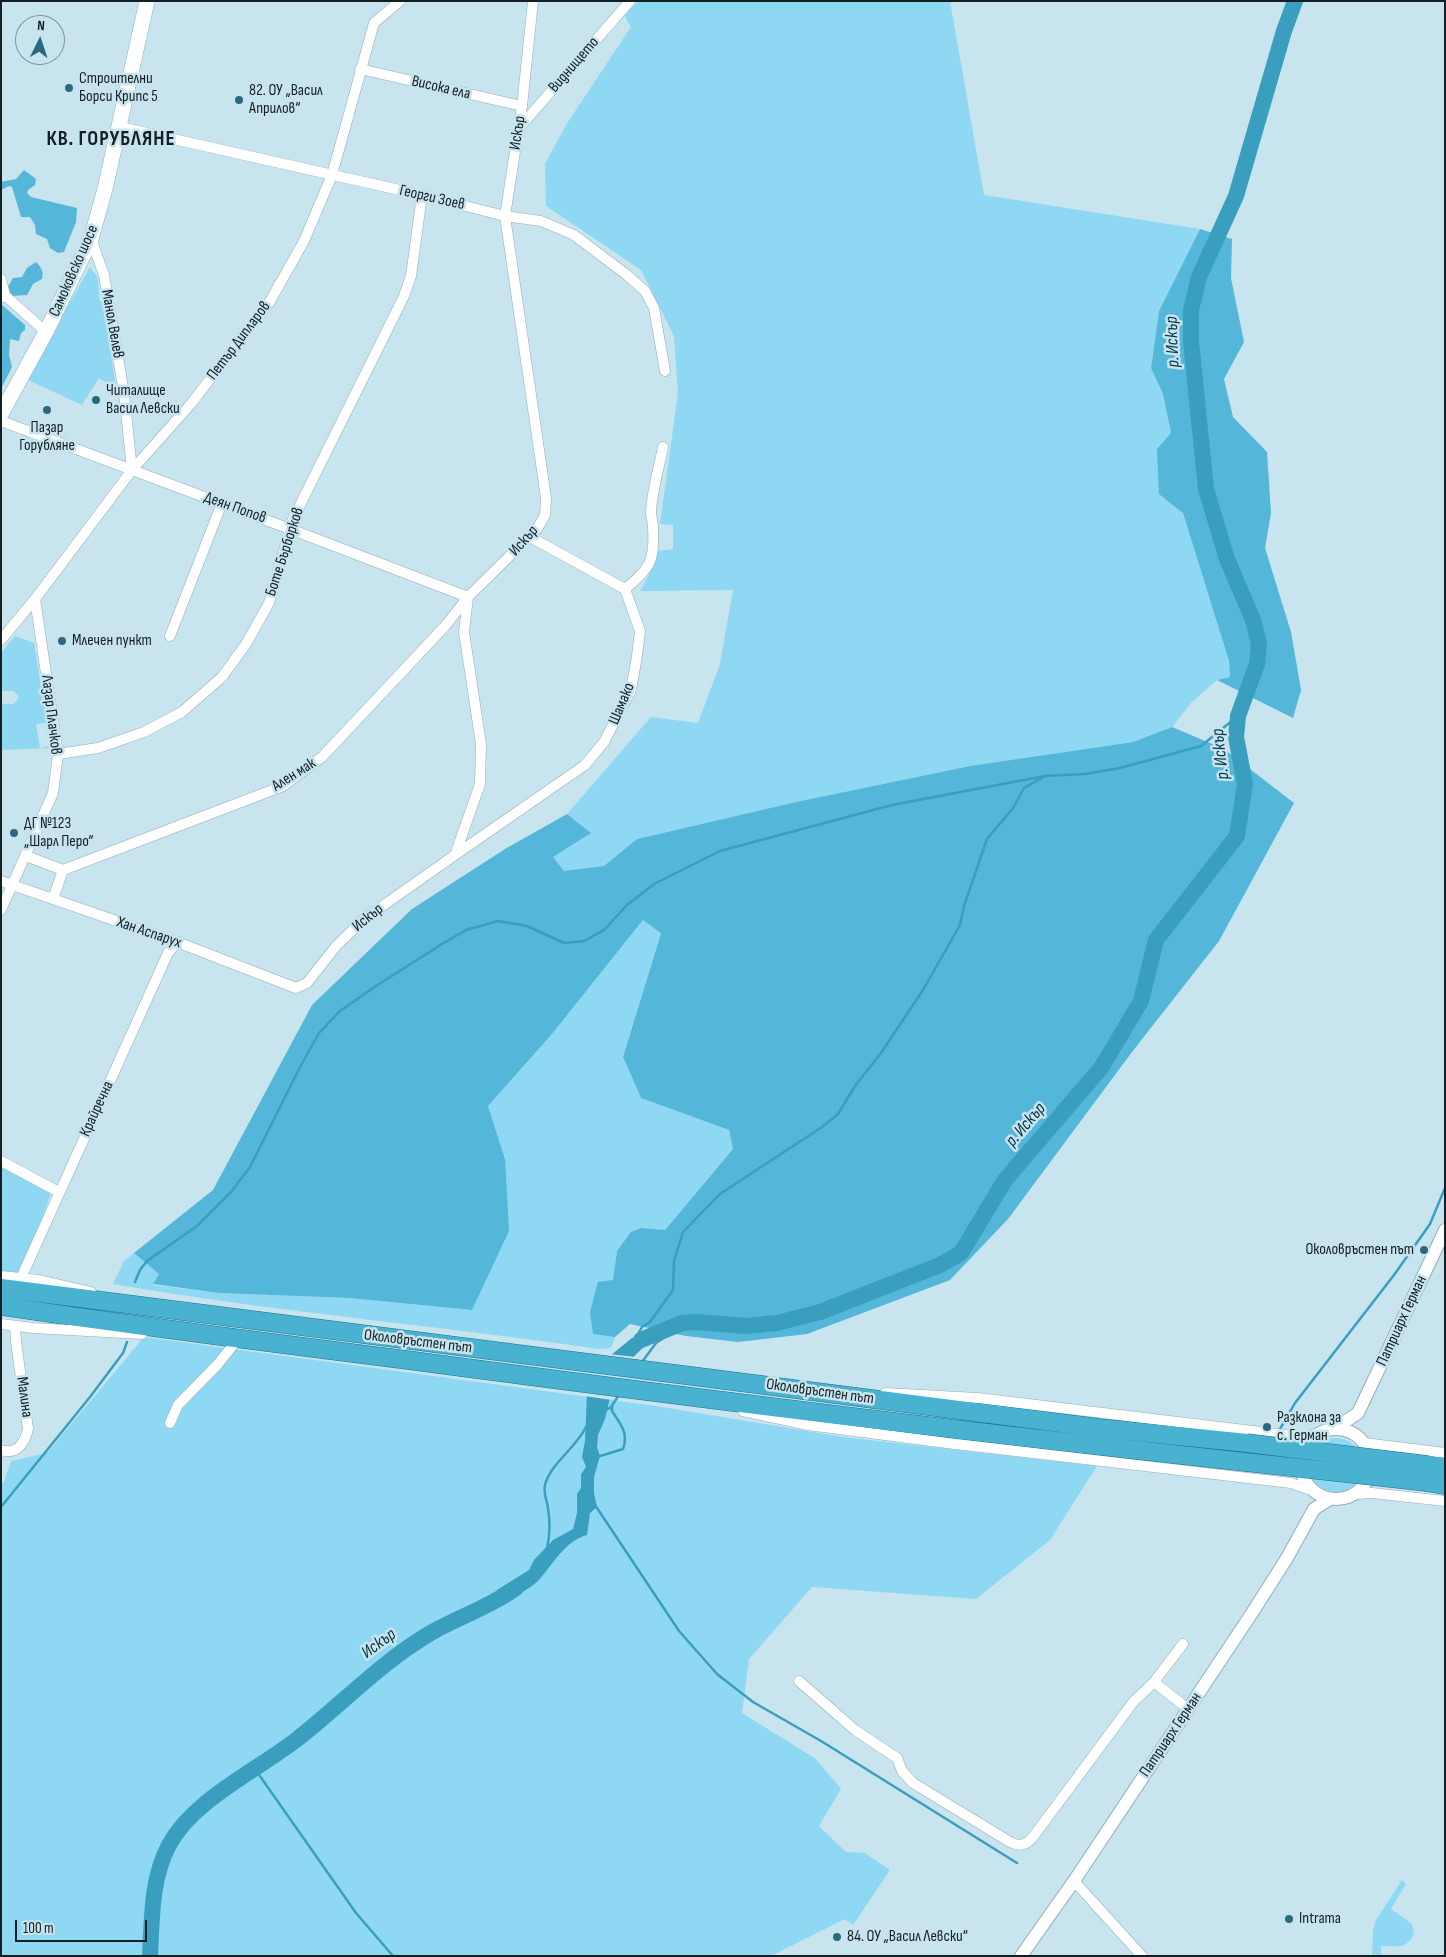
<!DOCTYPE html>
<html>
<head>
<meta charset="utf-8">
<style>
	body { margin:0 }
	#map { position:relative; width:1446px; height:1957px; overflow:hidden; background:#c7e4ef; font-family:"Sofia Sans Condensed",sans-serif }
	canvas { display:block }
	.frame { position:absolute; inset:0; border:2px solid #141f23; pointer-events:none }
	.north { position:absolute; left:15px; top:15px; width:50px; height:50px; box-sizing:border-box; background:#c7e4ef; border:1px solid #7f959d; border-radius:50%; rotate:4deg; font-size:14px; font-weight:700; line-height:20px; text-align:center; color:#141f23 }
	.north::after { content:''; display:block; margin:auto; width:18px; height:22px; background:#2a697e; clip-path:polygon(50% 0,100% 100%,50% 72%,0 100%) }
	.scale { position:absolute; left:15px; top:1920px; width:132px; height:22px; box-sizing:border-box; border:2px solid #141f23; border-top:0; padding-left:6px; font-size:15px; line-height:18px; white-space:nowrap; color:#141f23; -webkit-text-stroke:4px #c7e4ef; paint-order:stroke }
</style>
</head>
<body>
<div id="map">
<canvas width="1446" height="1957"></canvas>
<div class="frame"></div>
<div class="north">N</div>
<div class="scale">100 m</div>
</div>
<script>
const g = document.querySelector('canvas').getContext('2d');
g.lineJoin = 'round';
function fillPath(path, color) { g.fillStyle = color; g.fill(path, 'evenodd'); }
function strokePath(path, color, width, dash) { g.strokeStyle = color; g.lineWidth = width; g.lineCap = dash ? 'butt' : 'round'; g.setLineDash(dash || []); g.stroke(path); }
function write(font, color, halo, rows, align = 'center') {
  g.font = font + ' "Sofia Sans Condensed",sans-serif'; g.lineWidth = 5; g.setLineDash([]); g.textBaseline = 'middle'; g.strokeStyle = halo; g.fillStyle = color; for (const [text, x, y, turn = 0] of rows) {
    g.save(); g.translate(x, y); g.rotate((+turn || 0) * Math.PI / 180); g.textAlign = isNaN(turn) ? turn : align; if (halo) g.strokeText(text, 0, 0); g.fillText(text, 0, 0); g.restore();
  }
}
const green = new Path2D(`
	M 639,1 L 950,1 L 984,195 L 1200,229 L 1159,311 L 1151,368 L 1163,394 L 1171,433 L 1183,513 L 1229,661 L 1230,677 L 1217,680 L 1191,703 L 1172,727 L 1133,742 L 970,766 L 796,802 L 637,839 L 604,866 L 564,871 L 552,857 L 590,833 L 567,814 L 651,717 L 698,723 L 720,664 L 733,590 L 640,591 L 650,573 L 656,551 L 673,549 L 673,525 L 660,524 L 678,393 L 674,336 L 641,270 L 546,206 L 545,164 L 566,125 L 631,27 L 624,15 Z
	M 90,267 L 98,278 L 99,298 L 105,311 L 116,388 L 99,378 L 82,405 L 26,379 Z
	M 15,636 L 34,643 L 51,748 L 1,750 L 1,704 L 14,704 L 19,697 L 14,691 L 1,691 L 1,653 ZM 46,723 L 49,746 L 40,748 L 36,724 Z
	M 643,920 L 661,932 L 623,1057 L 641,1098 L 729,1130 L 733,1149 L 665,1230 L 641,1228 L 617,1251 L 613,1280 L 593,1334 L 615,1337 L 611,1348 L 598,1349 C 436,1325 273,1312 113,1284 L 124,1261 L 134,1253 L 159,1274 L 153,1285 L 219,1293 L 349,1298 L 472,1310 L 505,1159 L 488,1106 L 552,1034 Z
	M 1,1165 L 51,1193 L 23,1273 L 1,1272 Z
	M 144,1337 L 656,1406 L 843,1437 L 1097,1466 L 1050,1540 L 976,1599 L 812,1587 L 749,1659 L 742,1713 L 816,1759 L 841,1789 L 819,1826 L 846,1852 L 865,1853 L 890,1870 L 853,1925 L 845,1919 L 771,1956 L 1,1956 L 1,1485 L 4,1482 L 11,1461 L 47,1453 Z
	M1309 1465a27 27 0 1 1 54 0a27 27 0 1 1-54 0Z
	M 1402,1880 L 1406,1884 L 1391,1909 L 1412,1924 L 1414,1934 C 1406,1950 1397,1946 1381,1946 L 1381,1956 L 1372,1956 L 1373,1931 L 1376,1920 Z`);
const forest = new Path2D(`
	M 24,170 L 36,179 L 35,185 L 28,190 L 27,193 L 31,197 L 77,208 L 76,222 L 64,252 L 58,253 L 50,248 L 47,239 L 36,234 L 35,225 L 30,217 L 21,217 L 12,187 L 9,186 L 1,190 L 1,182 L 16,179 Z
	M 1200,229 L 1232,239 L 1231,278 L 1244,342 L 1224,379 L 1233,417 L 1267,452 L 1271,513 L 1265,548 L 1291,632 L 1301,690 L 1293,718 L 1217,680 L 1230,677 L 1229,661 L 1183,513 L 1159,494 L 1157,449 L 1171,433 L 1163,394 L 1151,368 L 1159,311 Z
	M 36,262 C 41,267 44,271 42,279 L 33,284 L 27,295 L 12,296 L 7,288 L 13,278 L 22,277 L 27,268 Z
	M 1,304 L 25,325 L 25,330 L 21,333 L 19,341 L 10,339 L 9,355 L 12,367 L 1,389 Z
	M 1172,727 L 1224,749 L 1294,803 L 1219,941 L 1132,1052 L 1008,1219 L 950,1280 L 807,1334 L 738,1342 L 686,1336 L 630,1324 L 615,1337 L 593,1334 L 590,1312 L 598,1282 L 613,1280 L 617,1251 L 631,1232 L 641,1228 L 665,1230 L 733,1149 L 729,1130 L 641,1098 L 623,1057 L 661,933 L 643,920 L 552,1034 L 488,1106 L 505,1159 L 509,1231 L 472,1310 L 349,1298 L 219,1293 L 153,1284 L 159,1274 L 134,1253 L 213,1190 L 312,1005 L 412,909 L 505,849 L 567,814 L 591,833 L 553,857 L 564,871 L 604,866 L 637,839 L 796,802 L 970,766 L 1133,742 Z`);
const water = new Path2D(`
	M 659,1332 L 619,1371 L 613,1385 L 605,1419 L 598,1435 L 597,1447 L 600,1456 L 594,1477 L 594,1493 L 597,1507 L 590,1513 L 587,1535 C 565,1541 553,1564 539,1580 C 529,1590 511,1598 499,1606 L 497,1590 L 529,1570 L 534,1560 L 553,1540 L 573,1529 L 577,1513 L 577,1494 L 581,1488 L 581,1474 L 586,1467 L 582,1457 L 585,1441 L 587,1393 L 606,1359 L 632,1338 Z`);
const pier = new Path2D(`
	M 608,1354 L 636,1357 L 621,1373 L 615,1385 L 612,1400 L 584,1396 L 590,1375 Z`);
const stream = new Path2D(`
	M 135,1282 L 140,1270 L 147,1261 L 197,1226 L 231,1192 L 250,1167 L 299,1069 L 319,1033 L 340,1011 L 376,986 L 442,944 L 466,930 L 498,921 L 527,926 L 564,943 L 584,941 L 604,930 L 627,905 L 654,884 L 720,851 L 892,805 L 1045,776
	M 636,1338 L 642,1327 L 650,1322 L 673,1290 L 674,1261 L 683,1232 L 720,1194 L 822,1127 L 838,1114 L 855,1086 L 881,1053 L 923,990 L 960,925 L 964,906 L 987,839 L 1013,808 L 1024,788 L 1045,776 L 1085,774 L 1120,768 L 1201,746 L 1238,716
	M 642,1362 L 656,1343 L 676,1330 L 682,1323
	M 605,1411 L 611,1407 L 619,1395
	M 1280,1429 L 1295,1403 L 1394,1275 L 1430,1224 L 1445,1188
	M 597,1457 L 623,1449 C 629,1433 620,1423 612,1411 L 612,1406
	M 595,1505 L 679,1631 L 717,1674 L 753,1702 L 821,1741 L 1017,1863
	M 1,1507 L 90,1397 L 123,1353 L 127,1342
	M 547,1548 C 550,1536 550,1521 548,1508 C 547,1501 543,1493 545,1485 C 550,1464 576,1448 586,1427
	M 255,1769 L 356,1913 L 393,1956`);
const river = new Path2D(`
	M 641,1340 L 682,1323 L 696,1322 L 746,1326 L 777,1323 L 820,1312 L 940,1265 L 961,1253 L 1005,1180 L 1101,1068 L 1141,1001 L 1156,940 L 1237,836 L 1245,784 L 1236,737 L 1238,716 L 1257,664 L 1259,644 L 1253,620 L 1227,559 L 1206,489 L 1191,341 L 1191,310 L 1199,277 L 1236,196 L 1284,31 L 1295,1
	M 150,1956 C 152,1919 151,1878 169,1845 C 193,1800 256,1771 296,1740 C 341,1705 380,1663 429,1634 C 458,1617 488,1608 516,1588`);
const minor = new Path2D(`
	M 360,69 L 522,106
	M 120,127 L 422,195 L 505,216 L 541,221 L 574,235 L 627,275 L 645,291 L 654,308 L 665,371
	M 519,128 L 630,1
	M 91,239 L 104,275 L 124,393 L 132,470
	M 1,279 L 5,295 L 3,297
	M 1,292 L 46,332
	M 1,421 L 290,529 L 468,597 L 446,625 L 322,757 L 283,786 L 63,870
	M 625,589 C 651,568 655,560 653,527 C 653,522 651,517 651,512 C 652,490 659,468 663,447
	M 170,636 L 222,503
	M 1,640 L 35,599 L 132,470 L 190,405 L 269,303 L 304,241 L 332,175 L 374,23 L 400,1
	M 58,754 L 98,748 L 144,732 L 182,712 L 222,677 L 246,644 L 269,603 L 293,519 L 404,296 L 411,276 L 422,195
	M 455,855 L 585,765 L 604,742 L 631,690 L 637,656 L 640,631 L 625,589 L 530,537
	M 26,856 L 63,870
	M 1,881 L 177,942 L 296,988 L 307,983 L 337,945 L 364,919 L 455,855 L 480,784 L 481,744 L 464,632 L 468,597 L 537,529 L 545,515 L 546,498 L 505,216 L 522,106 L 533,1
	M 53,899 L 63,870
	M 1,910 L 53,793 L 58,754 L 35,599
	M 1,1161 L 59,1192
	M 1,1276 L 39,1280 L 91,1292
	M 21,1278 L 168,953 L 177,942
	M 1,1324 L 33,1328 L 142,1334
	M 885,1393 L 978,1398 L 1286,1435 L 1304,1436 L 1319,1434
	M 743,1411 L 808,1425 L 947,1443 L 1291,1483 L 1311,1490
	M 170,1423 L 178,1405 L 218,1364 L 238,1339
	M 1364,1443 L 1445,1453
	M 1,1450 C 17,1455 25,1443 28,1429 L 16,1342 L 15,1326
	M 1356,1494 L 1372,1493 L 1445,1501
	M 799,1681 L 855,1730 L 897,1758 L 902,1771 L 913,1783 L 1010,1842 C 1019,1847 1027,1845 1033,1837 L 1134,1701 L 1154,1682 L 1188,1709
	M 1154,1682 L 1183,1644
	M 1074,1881 L 1142,1956`);
const tertiary = new Path2D(`
	M1301 1464a35 35 0 1 1 70 0a35 35 0 1 1-70 0Z
	M 1334,1429 L 1358,1413 L 1445,1230
	M 1021,1956 L 1074,1881 L 1252,1613 L 1287,1558 L 1314,1509 L 1330,1499`);
const secondary = new Path2D(`
	M 1,414 L 46,332 L 91,239 L 105,189 L 147,1`);
const trunk = new Path2D(`
	M 1,1288 L 1100,1428 L 1247,1443
	M 1,1306 C 136,1326 272,1343 407,1360 C 686,1397 965,1432 1245,1462
	M 1428,1465 L 1445,1467
	M 1426,1482 L 1445,1485`);
const trunkBridge = new Path2D(`
	M 1247,1443 L 1428,1465
	M 1245,1462 L 1426,1482`);
const markers = [
	[69,88,5,"#2a697e"],
	[239,100,5,"#2a697e"],
	[96,400,5,"#2a697e"],
	[47,410,5,"#2a697e"],
	[62,641,5,"#2a697e"],
	[14,833,5,"#2a697e"],
	[1424,1250,5,"#2a697e"],
	[1267,1427,5,"#2a697e"],
	[1289,1919,5,"#2a697e"],
	[837,1937,5,"#2a697e"]
];
const streetNames = [
	["Виднището",574,65,-49],
	["Висока ела",441,88,13],
	["Искър",518,133,-81],
	["Георги Зоев",432,198,13],
	["Самоковско шосе",74,271,-66],
	["Манол Велев",112,324,80],
	["Петър Дипларов",239,341,-53],
	["Деян Попов",235,508,20],
	["Искър",524,541,-48],
	["Боте Бърборков",285,552,-72],
	["Шамако",622,704,-67],
	["Лазар Плачков",51,715,83],
	["Ален мак",294,775,-32],
	["Искър",368,918,-39],
	["Хан Аспарух",149,933,19],
	["Крайречна",97,1109,-65],
	["Патриарх Герман",1402,1321,-65],
	["Околовръстен път",418,1342,7],
	["Околовръстен път",820,1392,8],
	["Малина",24,1397,82],
	["Патриарх Герман",1171,1735,-56]
];
const poiNames = [
	["Строителни",79,79],
	["Борси Крипс 5",79,97],
	["82. ОУ „Васил",249,91],
	["Априлов“",249,109],
	["Читалище",106,391],
	["Васил Левски",106,409],
	["Пазар",47,428,"center"],
	["Горубляне",47,446,"center"],
	["Млечен пункт",72,641],
	["ДГ №123",24,824],
	["„Шарл Перо“",24,842],
	["Околовръстен път",1414,1250,"right"],
	["Разклона за",1277,1418],
	["с. Герман",1277,1436],
	["Intrama",1299,1919],
	["84. ОУ „Васил Левски“",847,1937]
];
const waterNames = [
	["р. Искър",1173,342,-92],
	["р. Искър",1221,754,-96],
	["р. Искър",1026,1125,-49],
	["Искър",379,1644,-36]
];
const districtNames = [
	["КВ. ГОРУБЛЯНЕ",111,140]
];
fillPath(green, '#8fd8f3');
fillPath(forest, '#54b6d8');
fillPath(water, '#3a9fbf');
fillPath(pier, '#c7e4ef');
strokePath(stream, '#3a9fbf', 2.5);
strokePath(river, '#3a9fbf', 16);
strokePath(minor, '#92adb8', 11);
strokePath(tertiary, '#92adb8', 14);
strokePath(secondary, '#92adb8', 16);
strokePath(trunk, '#19728c', 19);
strokePath(minor, '#fff', 10);
strokePath(tertiary, '#fff', 12);
strokePath(secondary, '#fff', 15);
strokePath(trunk, '#48b2d0', 18);
strokePath(trunkBridge, '#19728c', 19, []);
strokePath(trunkBridge, '#48b2d0', 18);
for (const [x, y, r, color] of markers) { const dot = new Path2D(); dot.arc(x, y, r, 0, 2 * Math.PI); g.fillStyle = color; g.fill(dot); strokePath(dot, '#c7e4ef', 2); }
write('16px', '#141f23', '#c7e4ef', streetNames);
write('16px', '#141f23', '#c7e4ef', poiNames, 'left');
write('italic 18px', '#073644', '#c7e4ef', waterNames);
g.letterSpacing = '1px';
write('bold 21px', '#141f23', '#c7e4ef', districtNames);
g.letterSpacing = '0px';
</script>
</body>
</html>
